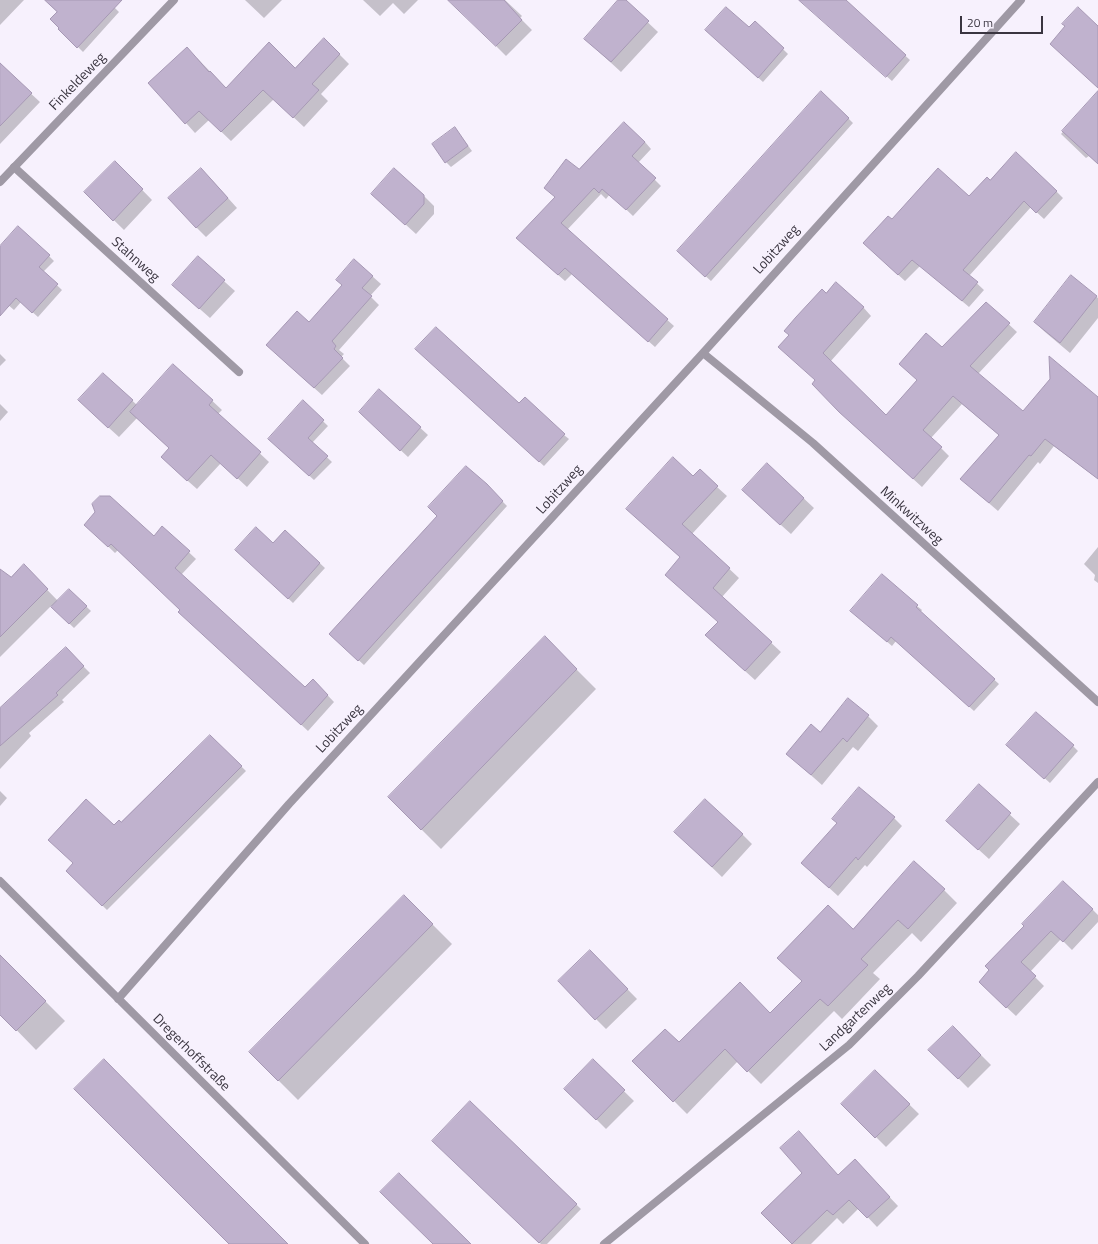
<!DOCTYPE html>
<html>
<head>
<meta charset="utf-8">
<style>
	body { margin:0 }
	#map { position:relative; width:1098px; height:1244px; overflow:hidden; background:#f7f1fd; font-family:"Titillium Web",sans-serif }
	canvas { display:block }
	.scale { position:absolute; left:960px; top:16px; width:83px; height:18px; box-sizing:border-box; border:2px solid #3a3540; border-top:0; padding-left:5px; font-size:12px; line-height:14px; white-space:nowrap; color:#3a3540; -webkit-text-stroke:3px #f7f1fd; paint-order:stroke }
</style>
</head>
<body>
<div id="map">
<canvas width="1098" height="1244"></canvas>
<div class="scale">20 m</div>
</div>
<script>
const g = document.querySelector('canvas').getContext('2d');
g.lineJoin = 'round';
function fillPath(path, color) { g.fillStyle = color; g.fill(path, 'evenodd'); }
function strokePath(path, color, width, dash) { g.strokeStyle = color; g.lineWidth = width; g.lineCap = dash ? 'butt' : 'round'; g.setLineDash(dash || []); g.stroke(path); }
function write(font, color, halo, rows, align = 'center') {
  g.font = font + ' "Titillium Web",sans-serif'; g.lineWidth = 3; g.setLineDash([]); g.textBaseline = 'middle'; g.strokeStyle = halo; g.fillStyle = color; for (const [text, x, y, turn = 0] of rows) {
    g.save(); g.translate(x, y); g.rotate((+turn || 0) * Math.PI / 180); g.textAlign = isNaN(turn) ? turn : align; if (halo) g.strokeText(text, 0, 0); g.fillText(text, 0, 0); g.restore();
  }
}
const shadow = new Path2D(`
	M 0,0 L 24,0 L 0,25 Z
	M 47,0 L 107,0 L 119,12 L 83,52 L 60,29 L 59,12 Z
	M 245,0 L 282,0 L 264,18 Z
	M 363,0 L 418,0 L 404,14 L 393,3 L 380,16 Z
	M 462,0 L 505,0 L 522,16 L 520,18 L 532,30 L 506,56 L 456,6 Z
	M 619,0 L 624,0 L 658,32 L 621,72 L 585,39 Z
	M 800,0 L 844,0 L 910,60 L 892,81 Z
	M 755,22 L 788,54 L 763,82 L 711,35 L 749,29 Z
	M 324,39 L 349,64 L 321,94 L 328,101 L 304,127 L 274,99 L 231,141 L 209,120 L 195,133 L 186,123 L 197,58 L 227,89 L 295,69 Z
	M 0,65 L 40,102 L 0,144 Z
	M 1098,92 L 1098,164 L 1089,156 L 1086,158 L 1061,134 Z
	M 848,118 L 853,123 L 711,281 L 683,256 Z
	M 455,128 L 472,151 L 451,167 L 446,162 Z
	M 645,142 L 651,149 L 638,163 L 661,186 L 633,216 L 610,194 L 606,199 L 601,194 L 567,230 L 674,326 L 655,347 L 572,274 L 565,281 L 524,245 L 580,170 Z
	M 115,162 L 152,200 L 124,230 L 85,192 Z
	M 211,179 L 237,208 L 206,237 L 196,227 Z
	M 1056,191 L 1063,198 L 1044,219 L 1031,207 L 969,276 L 984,290 L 969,307 L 920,266 L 905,281 L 871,250 L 892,220 L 969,197 Z
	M 424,196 L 434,206 L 434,214 L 416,234 L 383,204 Z
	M 0,248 L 49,256 L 54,261 L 43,272 L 62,290 L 38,317 L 21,302 L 14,310 L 0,298 Z
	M 198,258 L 235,291 L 210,318 L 184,295 Z
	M 354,260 L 381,284 L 370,296 L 379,305 L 339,350 L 344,354 L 341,357 L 350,366 L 322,395 L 275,353 L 309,323 L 343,285 Z
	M 1072,277 L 1098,298 L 1098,318 L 1070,353 L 1045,332 L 1035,322 Z
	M 827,294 L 863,307 L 871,316 L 830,362 L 886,417 L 918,381 L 942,349 L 986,303 L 1017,332 L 978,374 L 1023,412 L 1098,423 L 1098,479 L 1054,446 L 1040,464 L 1038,462 L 998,511 L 970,487 L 1000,436 L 962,404 L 931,438 L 949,456 L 922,487 L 848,420 L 816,381 Z
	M 0,354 L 6,360 L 0,366 Z
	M 421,354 L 564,435 L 569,439 L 544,466 Z
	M 174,365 L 222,410 L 218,414 L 269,462 L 247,487 L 221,463 L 197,489 L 172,467 L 170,449 L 137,418 L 119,437 L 89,410 L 103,374 L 137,405 Z
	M 379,390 L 428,435 L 408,457 L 368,420 Z
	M 303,402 L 328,426 L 312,443 L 332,462 L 314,480 L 274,444 Z
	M 0,404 L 8,412 L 0,421 Z
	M 767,464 L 814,508 L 791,534 L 753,500 Z
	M 693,478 L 717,487 L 727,496 L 692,534 L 739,578 L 722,597 L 781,652 L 755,680 L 716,645 L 719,622 L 681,558 L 637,518 Z
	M 486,485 L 507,506 L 364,665 L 335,639 Z
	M 162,527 L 196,559 L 181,575 L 305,688 L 313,680 L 334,702 L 308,731 L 186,618 L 181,610 L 118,550 L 115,553 L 92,531 L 154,537 Z
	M 285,531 L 325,568 L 293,603 L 241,554 L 273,544 Z
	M 1098,547 L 1098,583 L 1094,580 L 1095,575 L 1084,564 Z
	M 24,566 L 58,601 L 69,590 L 91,611 L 74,628 L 51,606 L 0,657 L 0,575 L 11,579 Z
	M 917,606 L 922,610 L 920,613 L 999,684 L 974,711 L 896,641 L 892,646 L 857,616 Z
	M 545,638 L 596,689 L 441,849 L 389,797 Z
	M 66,649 L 90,673 L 62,700 L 64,702 L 29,733 L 31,736 L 0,769 L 0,709 Z
	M 868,716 L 878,726 L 858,751 L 853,747 L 822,785 L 787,754 L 820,733 Z
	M 210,736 L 246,771 L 107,910 L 67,871 L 114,826 L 121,823 Z
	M 1073,746 L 1078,751 L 1050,783 L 1013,750 Z
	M 979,786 L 1020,824 L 989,859 L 958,831 Z
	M 0,791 L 7,798 L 0,806 Z
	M 894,818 L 902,826 L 867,867 L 865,865 L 838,896 L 802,863 Z
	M 675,832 L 742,834 L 752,844 L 722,877 Z
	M 944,890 L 957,903 L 921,942 L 912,933 L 873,973 L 880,979 L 842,1019 L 834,1011 L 761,1084 L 738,1061 L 687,1114 L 634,1061 L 679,1044 L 770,1014 L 853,931 Z
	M 404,896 L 452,944 L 298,1100 L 250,1052 Z
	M 1092,909 L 1098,915 L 1098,922 L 1072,950 L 1061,939 L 1030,972 L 1044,986 L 1016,1016 L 989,991 L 1025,926 Z
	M 590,951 L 637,999 L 606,1029 L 596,1019 Z
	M 0,956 L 65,1021 L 36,1050 L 0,1013 Z
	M 953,1027 L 991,1065 L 968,1088 L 930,1050 Z
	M 593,1061 L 634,1101 L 606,1129 L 566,1089 Z
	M 875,1071 L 919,1114 L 886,1147 L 843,1104 Z
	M 470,1103 L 581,1209 L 547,1244 L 541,1244 L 434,1141 Z
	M 864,1170 L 898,1206 L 877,1227 L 859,1208 L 843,1224 L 837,1218 L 811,1244 L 793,1244 L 762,1213 Z`);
const building = new Path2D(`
	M 45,0 L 122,0 L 77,48 L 58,29 L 59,28 L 50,19 L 57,12 Z
	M 448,0 L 504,0 L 522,20 L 496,46 Z
	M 618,0 L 626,0 L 649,21 L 611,62 L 584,39 Z
	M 799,0 L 846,0 L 906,55 L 886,77 Z
	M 726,7 L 749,27 L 755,21 L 784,48 L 758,78 L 705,30 Z
	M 1078,7 L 1098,26 L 1098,88 L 1050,44 L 1065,26 L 1062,24 Z
	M 324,38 L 340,54 L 312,84 L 319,90 L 293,118 L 263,90 L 221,132 L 199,111 L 185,124 L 148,83 L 187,47 L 209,72 L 210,71 L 226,88 L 269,42 L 295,68 Z
	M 0,63 L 32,93 L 0,126 Z
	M 821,91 L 849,118 L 705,277 L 677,251 Z
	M 1098,91 L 1098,164 L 1062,131 Z
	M 624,122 L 645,142 L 632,156 L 656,178 L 626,210 L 602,189 L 599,193 L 594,188 L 561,223 L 668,319 L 648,342 L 565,268 L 558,275 L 516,238 L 555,197 L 544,188 L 566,159 L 579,169 Z
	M 455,127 L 468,146 L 445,163 L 432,144 Z
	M 1016,152 L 1057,191 L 1036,213 L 1024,201 L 963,270 L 978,282 L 962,301 L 912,260 L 898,275 L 863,243 L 888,216 L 892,219 L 938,168 L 969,196 L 987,177 L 990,180 Z
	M 115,161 L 143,189 L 113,221 L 84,192 Z
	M 201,168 L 228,198 L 196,228 L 168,198 Z
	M 394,168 L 424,195 L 424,204 L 405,225 L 371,194 Z
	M 18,226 L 50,255 L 39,267 L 58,284 L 32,313 L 16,298 L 0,316 L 0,246 Z
	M 198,256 L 225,280 L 199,309 L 172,285 Z
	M 354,259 L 373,276 L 362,288 L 372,296 L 332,341 L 336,346 L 334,349 L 343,358 L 314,388 L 266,345 L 297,311 L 309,322 L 342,285 L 336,280 Z
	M 1071,275 L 1097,296 L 1060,343 L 1034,322 Z
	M 836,282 L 864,307 L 823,353 L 886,415 L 917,380 L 899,364 L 926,333 L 942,347 L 986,302 L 1010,323 L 970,366 L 1023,411 L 1050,379 L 1049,356 L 1098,397 L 1098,479 L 1045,439 L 1031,456 L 1029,455 L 989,503 L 960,479 L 999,435 L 953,396 L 923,430 L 942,447 L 913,479 L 839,412 L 812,384 L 815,380 L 778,347 L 789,335 L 784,331 L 796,317 L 822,289 L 826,293 Z
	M 436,327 L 519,403 L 525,397 L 565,434 L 539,462 L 415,349 Z
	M 173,364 L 213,400 L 209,405 L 261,452 L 237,479 L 211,455 L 187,481 L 161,457 L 169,448 L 130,412 Z
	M 103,373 L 133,400 L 108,428 L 78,400 Z
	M 379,389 L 421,427 L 400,451 L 359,412 Z
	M 303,400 L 324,420 L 308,438 L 328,456 L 309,476 L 268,439 Z
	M 673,457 L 693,476 L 700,469 L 718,486 L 682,524 L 730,568 L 713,588 L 772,642 L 745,671 L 705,635 L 718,622 L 665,575 L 680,557 L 626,509 Z
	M 767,463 L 804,498 L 780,525 L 742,490 Z
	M 466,466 L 487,484 L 503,501 L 358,661 L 329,634 L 437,516 L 428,507 Z
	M 100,496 L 110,496 L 154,536 L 162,526 L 190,551 L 175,568 L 305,687 L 313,679 L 328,695 L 301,725 L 178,612 L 180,610 L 111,544 L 108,547 L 84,525 L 95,512 L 92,504 Z
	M 256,527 L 273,543 L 285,530 L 320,563 L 288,599 L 235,550 Z
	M 24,564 L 48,589 L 0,637 L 0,569 L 11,577 Z
	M 882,574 L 918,605 L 916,607 L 995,679 L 969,707 L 891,637 L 887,642 L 850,611 Z
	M 69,589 L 87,606 L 69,624 L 51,607 Z
	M 545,636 L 577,669 L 421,830 L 388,797 Z
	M 66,647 L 84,666 L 56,693 L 58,695 L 0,746 L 0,708 Z
	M 848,698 L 869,715 L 847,742 L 843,738 L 811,775 L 786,754 L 811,724 L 820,732 Z
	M 1036,712 L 1074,745 L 1044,779 L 1006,745 Z
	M 210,735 L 242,766 L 102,906 L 66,871 L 73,863 L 48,840 L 86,799 L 114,825 L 119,820 L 121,822 Z
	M 979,784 L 1011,813 L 978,850 L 946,821 Z
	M 859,787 L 895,817 L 858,860 L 856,857 L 829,888 L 801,863 L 837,823 L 832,819 Z
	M 705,799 L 743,834 L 712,867 L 674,832 Z
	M 914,861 L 945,889 L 908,929 L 898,920 L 861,959 L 868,965 L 828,1006 L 820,999 L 747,1072 L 725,1049 L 673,1102 L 632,1061 L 665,1029 L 679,1042 L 740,982 L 770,1013 L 802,981 L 777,958 L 828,905 L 853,929 Z
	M 1063,881 L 1093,909 L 1063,942 L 1051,931 L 1021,962 L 1036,976 L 1006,1008 L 979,982 L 989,970 L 985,966 L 1024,926 L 1022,924 Z
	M 404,895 L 433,924 L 278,1081 L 249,1052 Z
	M 590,950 L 628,989 L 595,1020 L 558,981 Z
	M 0,955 L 46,1001 L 16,1031 L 0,1015 Z
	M 953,1026 L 981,1055 L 958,1079 L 928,1050 Z
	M 104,1059 L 174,1130 L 288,1244 L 229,1244 L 74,1089 Z
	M 593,1059 L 625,1090 L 596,1120 L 564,1089 Z
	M 875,1070 L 910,1104 L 875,1138 L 841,1104 Z
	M 470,1101 L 577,1204 L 539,1243 L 432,1141 Z
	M 799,1131 L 838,1175 L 855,1159 L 890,1197 L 867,1218 L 849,1200 L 833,1215 L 827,1210 L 792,1244 L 761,1213 L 802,1173 L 780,1148 Z
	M 399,1173 L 471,1244 L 433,1244 L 380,1192 Z`);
const lane = new Path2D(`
	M 14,167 L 239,372`);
const street = new Path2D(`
	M 0,182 L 174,0
	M 703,353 L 813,443 L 1098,702
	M 0,881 L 365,1244
	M 118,999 L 289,804 L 703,353 L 1021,0
	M 604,1244 L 849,1045 L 918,976 L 1098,782`);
const streetNames = [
	["Finkeldeweg",78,82,-46],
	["Lobitzweg",777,250,-48],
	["Stahnweg",135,260,42],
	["Lobitzweg",560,490,-48],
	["Minkwitzweg",911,516,42],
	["Lobitzweg",340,729,-47],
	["Landgartenweg",856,1018,-43],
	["Dregerhoffstraße",191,1053,45]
];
fillPath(shadow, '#0003');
fillPath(building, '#c0b2ce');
strokePath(building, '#a698b4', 1);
strokePath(lane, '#9f99a5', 8);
strokePath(street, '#9f99a5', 8);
write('14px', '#3a3540', '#f7f1fd', streetNames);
</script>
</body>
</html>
